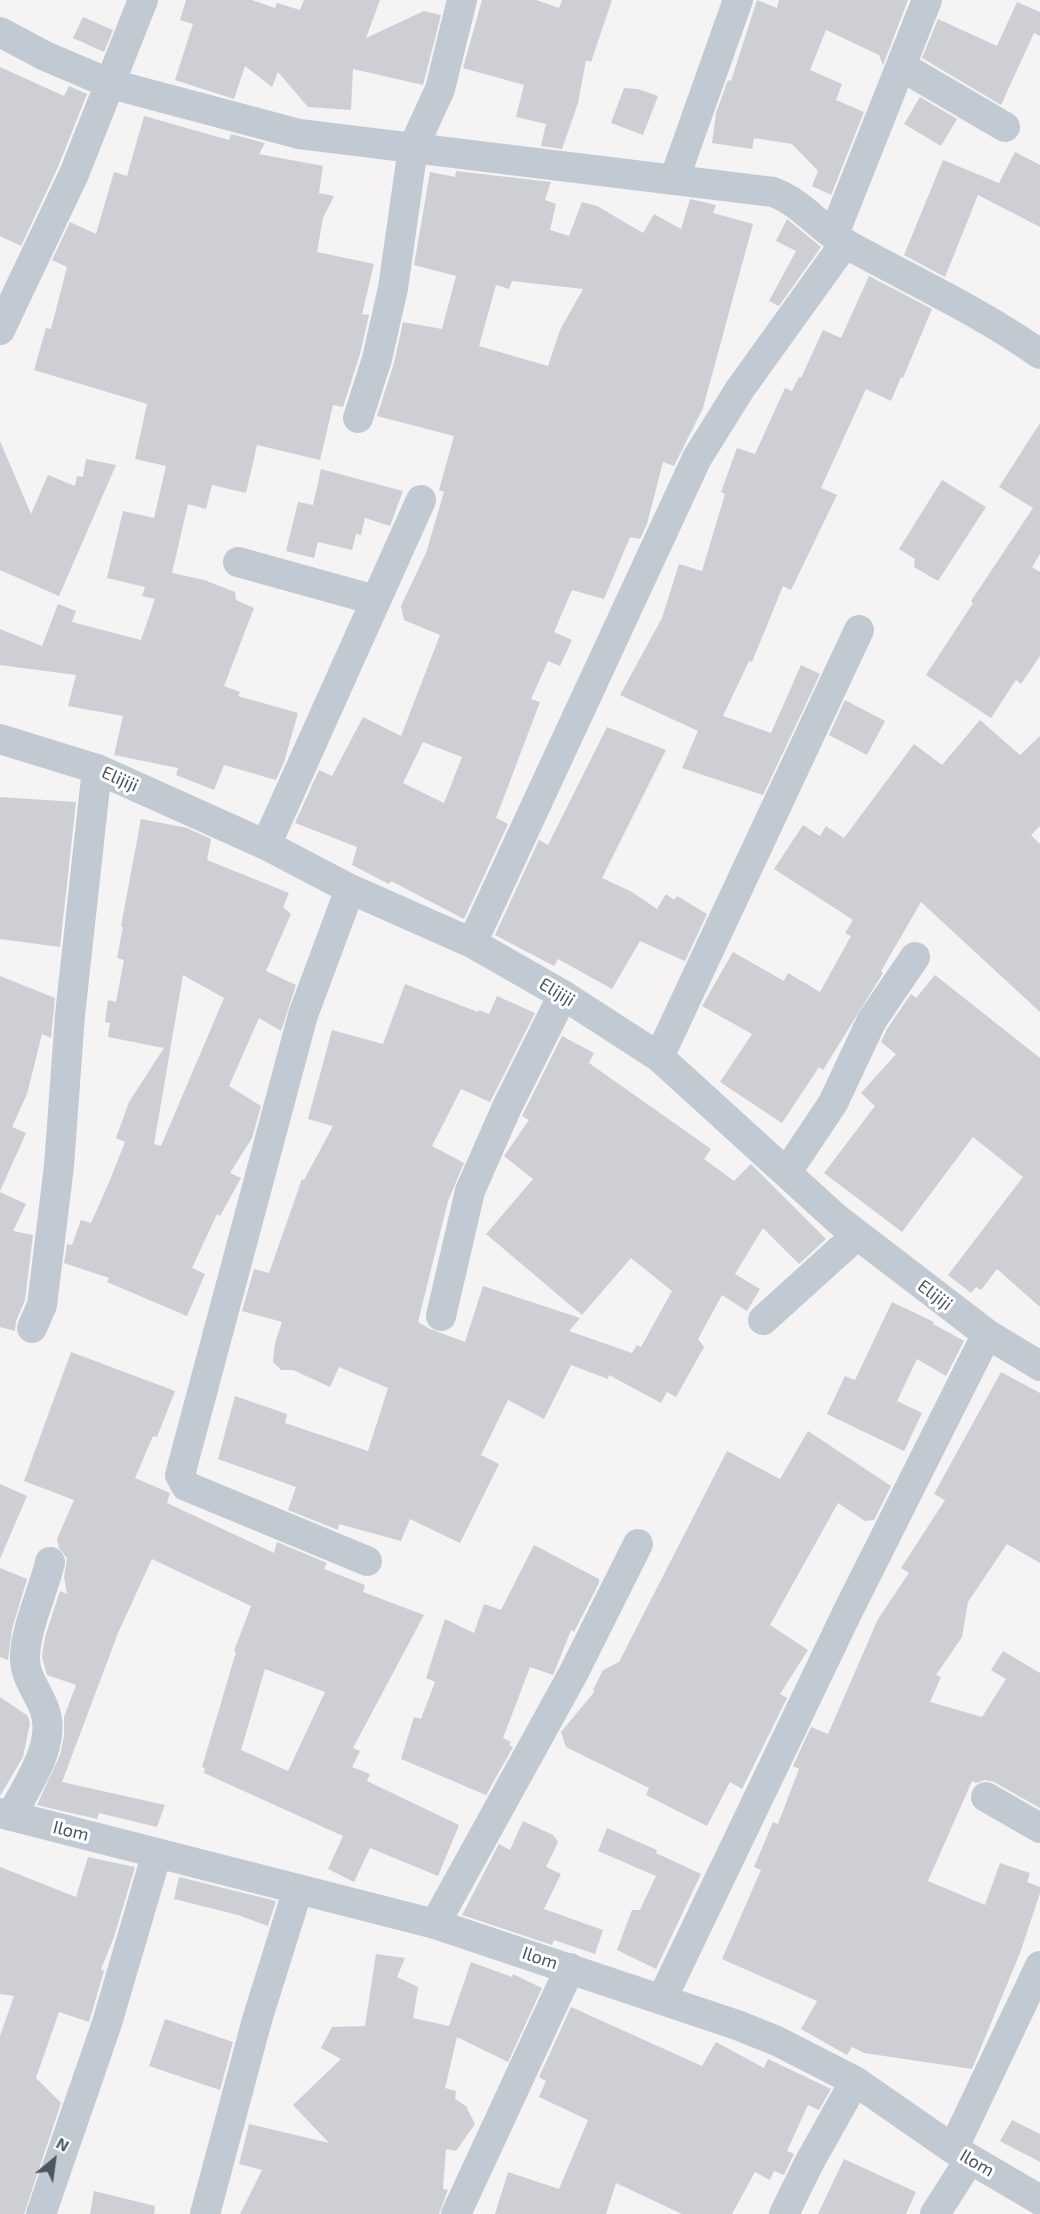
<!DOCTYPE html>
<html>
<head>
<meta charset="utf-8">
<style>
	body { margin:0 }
	#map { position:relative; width:1040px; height:2214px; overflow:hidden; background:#f5f3f3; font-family:"Exo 2",sans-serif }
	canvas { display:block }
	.north { position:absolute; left:24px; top:2130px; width:60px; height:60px; -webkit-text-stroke:4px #fff; paint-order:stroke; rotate:29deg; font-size:16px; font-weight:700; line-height:24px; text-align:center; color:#4a5661 }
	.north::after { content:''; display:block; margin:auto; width:21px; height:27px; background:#4a5661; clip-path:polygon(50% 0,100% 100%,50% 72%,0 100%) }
</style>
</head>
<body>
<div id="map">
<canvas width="1040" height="2214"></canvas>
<div class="north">N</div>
</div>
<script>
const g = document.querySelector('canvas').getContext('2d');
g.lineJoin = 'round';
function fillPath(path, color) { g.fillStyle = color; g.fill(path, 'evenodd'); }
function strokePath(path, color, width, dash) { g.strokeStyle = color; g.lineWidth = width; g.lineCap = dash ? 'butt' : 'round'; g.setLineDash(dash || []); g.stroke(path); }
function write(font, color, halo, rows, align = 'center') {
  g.font = font + ' "Exo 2",sans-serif'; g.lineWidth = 6; g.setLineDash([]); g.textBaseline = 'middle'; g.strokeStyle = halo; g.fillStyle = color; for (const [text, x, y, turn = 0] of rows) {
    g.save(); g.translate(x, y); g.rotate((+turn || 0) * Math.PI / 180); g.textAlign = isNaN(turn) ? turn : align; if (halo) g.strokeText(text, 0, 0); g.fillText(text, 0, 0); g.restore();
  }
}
const building = new Path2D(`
	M 186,0 L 252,0 L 275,8 L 277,3 L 300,10 L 304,0 L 380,0 L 366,38 L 424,11 L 441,15 L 423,85 L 353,69 L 351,110 L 308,107 L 278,72 L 272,87 L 245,66 L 234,99 L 175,80 L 193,24 L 180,20 Z
	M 482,0 L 536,0 L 559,8 L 562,0 L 612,0 L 591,62 L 586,60 L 578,103 L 562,149 L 541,146 L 546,124 L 516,117 L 524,85 L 463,68 Z
	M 757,0 L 777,8 L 779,0 L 908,0 L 883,65 L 879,55 L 826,30 L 810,70 L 842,84 L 836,100 L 864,112 L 831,195 L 812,186 L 818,171 L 792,144 L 754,138 L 752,149 L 712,143 L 716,113 L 728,80 L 731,81 Z
	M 1017,2 L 1040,12 L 1040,36 L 1034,33 L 1001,105 L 922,58 L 938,19 L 997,46 Z
	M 83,17 L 113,30 L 104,52 L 73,38 Z
	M 0,67 L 64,96 L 69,86 L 87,94 L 58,167 L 21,246 L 0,236 Z
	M 624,88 L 638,89 L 658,96 L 643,135 L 611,123 Z
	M 920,97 L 957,119 L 941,146 L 904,124 Z
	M 144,116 L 229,140 L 231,134 L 265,143 L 259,154 L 323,166 L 319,193 L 334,196 L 323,218 L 317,252 L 374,264 L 362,314 L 369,315 L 360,354 L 343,407 L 333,405 L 320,460 L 257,445 L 246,493 L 212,485 L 206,509 L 188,504 L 172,573 L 204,580 L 235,592 L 236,600 L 254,608 L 224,686 L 240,692 L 238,696 L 298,713 L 284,762 L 276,780 L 224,765 L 214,790 L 176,775 L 178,768 L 114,755 L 123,716 L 68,706 L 76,675 L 0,665 L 0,629 L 42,646 L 58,604 L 76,611 L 72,622 L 141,640 L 155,599 L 142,596 L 145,587 L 107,578 L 123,511 L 154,518 L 166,466 L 135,459 L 147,404 L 34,370 L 46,328 L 51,329 L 67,267 L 52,260 L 70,222 L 96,234 L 114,172 L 127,176 Z
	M 1015,152 L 1040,165 L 1040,227 L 978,195 L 945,277 L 904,255 L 943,160 L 999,183 Z
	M 456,171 L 551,182 L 545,200 L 556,204 L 550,230 L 569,236 L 582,202 L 597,206 L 643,233 L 654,214 L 681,229 L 690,199 L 716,205 L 713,213 L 753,224 L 703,408 L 674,466 L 663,462 L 647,524 L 640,539 L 630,537 L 604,599 L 572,590 L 554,632 L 572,640 L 560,666 L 548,661 L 531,699 L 540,702 L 496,818 L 508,824 L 464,919 L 391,881 L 389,884 L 352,865 L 357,847 L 295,823 L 319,770 L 332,776 L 363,717 L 401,736 L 440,635 L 404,620 L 401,606 L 426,553 L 444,492 L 439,490 L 454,436 L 377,416 L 394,363 L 403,322 L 442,329 L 456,276 L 414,265 L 430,172 L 455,177 ZM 512,281 L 583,289 L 560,330 L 548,366 L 479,346 L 496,285 L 509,289 ZM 423,742 L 462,757 L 444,803 L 403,783 Z
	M 787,219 L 821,247 L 779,306 L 769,301 L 796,251 L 776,241 Z
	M 869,276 L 932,309 L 903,378 L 901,377 L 891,401 L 866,389 L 821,488 L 837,495 L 791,590 L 783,586 L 752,662 L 749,661 L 723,716 L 771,733 L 801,665 L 820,674 L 763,795 L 682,768 L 698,731 L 620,695 L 662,618 L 679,564 L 702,571 L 725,494 L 721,492 L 737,448 L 755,454 L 785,388 L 792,391 L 799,377 L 801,378 L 823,330 L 841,338 Z
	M 1040,423 L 1040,554 L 1032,567 L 1040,572 L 1040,656 L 1021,684 L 1016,680 L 991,718 L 926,675 L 973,603 L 971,601 L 1033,508 L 999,487 Z
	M 0,441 L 31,514 L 48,475 L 75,486 L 77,476 L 83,477 L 86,459 L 116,465 L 59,596 L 0,570 Z
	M 321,469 L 403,491 L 390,526 L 365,518 L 361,535 L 356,534 L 352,550 L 318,542 L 314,558 L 286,551 L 298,502 L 313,505 Z
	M 942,480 L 986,507 L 938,581 L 914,567 L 915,559 L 899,549 Z
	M 845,700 L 885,721 L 867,755 L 829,735 Z
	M 980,720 L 1020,755 L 1040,736 L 1040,826 L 1031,835 L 1040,844 L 1040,1012 L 921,902 L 881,971 L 883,973 L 823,1070 L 819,1067 L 782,1123 L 720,1082 L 752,1034 L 702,1006 L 733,952 L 784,981 L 788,973 L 820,992 L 851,936 L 845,933 L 853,920 L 774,869 L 803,825 L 820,836 L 826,826 L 844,838 L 914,744 L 942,765 Z
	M 607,727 L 666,750 L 602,878 L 632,892 L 657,909 L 666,894 L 674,900 L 677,896 L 707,914 L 685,961 L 640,941 L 612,989 L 558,959 L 554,966 L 495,935 L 539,840 L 548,845 Z
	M 0,797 L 76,802 L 60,947 L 0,939 Z
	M 141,819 L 187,828 L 211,839 L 207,860 L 289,893 L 283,907 L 291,914 L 266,971 L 296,985 L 281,1031 L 259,1018 L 229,1086 L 261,1106 L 252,1138 L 230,1173 L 241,1178 L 220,1216 L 217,1214 L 192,1268 L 205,1274 L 187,1316 L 107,1282 L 109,1278 L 64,1263 L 67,1244 L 72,1245 L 81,1220 L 91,1223 L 110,1180 L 125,1142 L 116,1138 L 129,1102 L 164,1048 L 108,1037 L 110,1023 L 105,1022 L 108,1000 L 116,1002 L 124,960 L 117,958 L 123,927 L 121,926 ZM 183,975 L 224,998 L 161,1146 L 154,1144 Z
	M 935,975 L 1040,1058 L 1040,1307 L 997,1269 L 981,1290 L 976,1287 L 971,1293 L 948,1275 L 1023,1177 L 973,1137 L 902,1232 L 824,1173 L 875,1106 L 861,1093 L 896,1054 L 881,1042 L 887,1029 L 911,994 L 916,998 Z
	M 0,976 L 55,998 L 51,1038 L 42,1034 L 27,1094 L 12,1127 L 26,1133 L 0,1191 Z
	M 405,984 L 478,1012 L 479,1010 L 489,1014 L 497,996 L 535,1013 L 490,1102 L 461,1089 L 432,1146 L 464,1163 L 448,1201 L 418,1322 L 430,1329 L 465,1342 L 483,1286 L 580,1318 L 569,1331 L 632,1353 L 637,1345 L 641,1347 L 672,1291 L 631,1258 L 582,1315 L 486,1234 L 533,1179 L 504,1156 L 529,1120 L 522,1116 L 562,1036 L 594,1053 L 589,1063 L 711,1149 L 704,1159 L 734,1181 L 751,1164 L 826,1239 L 799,1264 L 763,1228 L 735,1274 L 760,1289 L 747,1311 L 722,1295 L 698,1339 L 704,1347 L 676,1397 L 667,1392 L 661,1403 L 609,1375 L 608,1379 L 571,1365 L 544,1419 L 508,1400 L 481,1455 L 499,1464 L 460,1543 L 410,1519 L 401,1541 L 339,1524 L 338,1530 L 288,1510 L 296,1487 L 218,1459 L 235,1396 L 287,1414 L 285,1423 L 368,1451 L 388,1388 L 339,1367 L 330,1387 L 293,1370 L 281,1370 L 273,1362 L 275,1343 L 282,1322 L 242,1311 L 254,1269 L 269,1273 L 302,1179 L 304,1180 L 333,1126 L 308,1119 L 332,1030 L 383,1044 Z
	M 0,1192 L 26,1204 L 13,1231 L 33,1235 L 25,1300 L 16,1321 L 15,1331 L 0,1327 Z
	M 892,1302 L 934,1322 L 933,1324 L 964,1341 L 946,1376 L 917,1359 L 897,1401 L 922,1413 L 904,1451 L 827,1414 L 845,1376 L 855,1380 Z
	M 71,1352 L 175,1391 L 157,1437 L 153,1436 L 135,1478 L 170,1493 L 167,1503 L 274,1553 L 277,1542 L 327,1563 L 324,1569 L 365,1585 L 363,1592 L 424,1615 L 353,1748 L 360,1751 L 352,1767 L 370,1774 L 367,1781 L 459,1825 L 438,1876 L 370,1848 L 354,1882 L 328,1869 L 343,1836 L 204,1773 L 205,1768 L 202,1767 L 236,1652 L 234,1651 L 251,1606 L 152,1559 L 118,1633 L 62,1782 L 165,1805 L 157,1827 L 99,1813 L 97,1819 L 37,1805 L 60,1755 L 64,1736 L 64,1717 L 76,1685 L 47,1675 L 42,1657 L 45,1637 L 60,1591 L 67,1594 L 64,1577 L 67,1558 L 59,1548 L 57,1539 L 74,1500 L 24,1481 ZM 265,1669 L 325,1692 L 288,1771 L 241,1750 Z
	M 1001,1372 L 1040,1393 L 1040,1563 L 1007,1544 L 968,1602 L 962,1637 L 936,1675 L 941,1677 L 930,1702 L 982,1717 L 1006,1679 L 991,1670 L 1003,1651 L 1040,1673 L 1040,1808 L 994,1782 L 985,1780 L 976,1783 L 972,1781 L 928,1881 L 985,1905 L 1000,1863 L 1030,1873 L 1027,1882 L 1040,1887 L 1040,1893 L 1020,1953 L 972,2069 L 864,2053 L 852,2047 L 847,2055 L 801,2029 L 817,2001 L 722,1959 L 761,1870 L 754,1867 L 773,1822 L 778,1824 L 799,1769 L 793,1766 L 811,1727 L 828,1734 L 878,1619 L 909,1573 L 901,1568 L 945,1500 L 934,1494 Z
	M 808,1431 L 891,1486 L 874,1520 L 865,1521 L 838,1503 L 770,1625 L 808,1650 L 780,1694 L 787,1698 L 742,1789 L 730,1782 L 707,1826 L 646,1795 L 649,1788 L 566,1747 L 561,1732 L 595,1691 L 593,1690 L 603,1670 L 619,1662 L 727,1451 L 780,1479 Z
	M 0,1484 L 27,1496 L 0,1559 Z
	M 534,1545 L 599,1579 L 599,1583 L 574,1632 L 571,1630 L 553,1675 L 530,1667 L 503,1738 L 511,1742 L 509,1745 L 513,1747 L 486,1795 L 401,1759 L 414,1717 L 421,1719 L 435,1682 L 426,1678 L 445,1619 L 474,1633 L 484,1604 L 501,1610 Z
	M 0,1568 L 27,1579 L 12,1629 L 8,1660 L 0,1657 Z
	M 0,1697 L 28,1716 L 30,1723 L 23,1757 L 0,1796 Z
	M 523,1821 L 553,1835 L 558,1842 L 546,1867 L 561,1874 L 544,1909 L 603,1930 L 595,1954 L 554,1940 L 552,1945 L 462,1915 L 499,1844 L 510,1850 Z
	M 607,1828 L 657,1850 L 656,1853 L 701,1874 L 656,1969 L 617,1950 L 632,1910 L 640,1910 L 656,1876 L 598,1851 Z
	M 88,1857 L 135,1867 L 114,1937 L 101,1969 L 104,1971 L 89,2022 L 59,2012 L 36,2078 L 61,2103 L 24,2214 L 0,2214 L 0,2036 L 14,1996 L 0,1994 L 0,1867 L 76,1897 Z
	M 179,1877 L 276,1901 L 268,1926 L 238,1915 L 174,1899 Z
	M 376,1954 L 405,1958 L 397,1977 L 418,1987 L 413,2018 L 449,2026 L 471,1962 L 512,1977 L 513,1974 L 542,1988 L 508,2062 L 457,2037 L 445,2088 L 456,2091 L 455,2099 L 466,2106 L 475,2124 L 456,2151 L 446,2149 L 443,2189 L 448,2190 L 439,2214 L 240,2214 L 262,2170 L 239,2164 L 249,2124 L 329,2143 L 293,2105 L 341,2059 L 321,2048 L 332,2027 L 365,2026 Z
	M 571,2007 L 702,2066 L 716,2042 L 764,2068 L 768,2059 L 831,2089 L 819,2110 L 808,2105 L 787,2151 L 794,2154 L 784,2175 L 774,2171 L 770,2180 L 755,2172 L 732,2214 L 682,2214 L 616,2183 L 606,2214 L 495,2214 L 508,2172 L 559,2189 L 588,2120 L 539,2097 L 546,2081 L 539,2077 Z
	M 165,2019 L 233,2042 L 220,2090 L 149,2066 Z
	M 1012,2120 L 1040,2134 L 1040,2162 L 1000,2141 Z
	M 844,2159 L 916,2192 L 906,2214 L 818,2214 Z
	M 94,2191 L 155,2206 L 154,2214 L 90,2214 Z`);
const minor = new Path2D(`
	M 0,32 L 45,56 L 111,84 L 299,134 L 773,192 C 803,203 821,230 848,245 C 913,281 979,311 1040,354
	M 901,66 L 1005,127
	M 674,180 L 738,0
	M 834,234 L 927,0
	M 0,330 L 74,174 L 143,0
	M 358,418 L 377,359 L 393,288 L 413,148 L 440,89 L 462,0
	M 238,562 L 375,600
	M 0,739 L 97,769 L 266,845 L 350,889 L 472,943 L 563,995 L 659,1057 L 837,1219 L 987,1334 L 1040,1366
	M 266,845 L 421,500
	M 350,889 L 303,1015 L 180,1475 L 186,1486 L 367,1561
	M 472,943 L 697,458 L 740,389 L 845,243
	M 659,1057 L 859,630
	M 787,1172 L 833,1103 L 872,1020 L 915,957
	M 441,1316 L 470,1191 L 507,1107 L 563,995
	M 763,1320 L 857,1235
	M 32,1328 L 42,1305 L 59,1166 L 70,1015 L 97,769
	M 986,1797 L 1040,1828
	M 0,1813 L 435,1924 L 737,2025 L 777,2041 L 855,2081 L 953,2149 L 1040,2200
	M 11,1816 C 27,1785 58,1743 44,1708 C 37,1690 24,1676 25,1656 C 26,1626 43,1593 50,1562
	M 435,1924 L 573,1674 L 638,1544
	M 662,1999 L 847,1613 L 987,1334
	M 953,2149 L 1040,1966
	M 41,2214 L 107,2023 L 157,1853
	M 205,2214 L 257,2020 L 298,1889
	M 456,2214 L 570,1968
	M 784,2214 L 809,2163 L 855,2081
	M 935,2214 L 970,2159`);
const streetNames = [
	["Elijiji",120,779,24],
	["Elijiji",557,992,31],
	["Elijiji",935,1295,37],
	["Ilom",71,1831,14],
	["Ilom",540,1958,18],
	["Ilom",977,2163,30]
];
fillPath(building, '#cdcfd5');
strokePath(minor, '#c1cad2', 30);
write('18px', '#4a5661', '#fff', streetNames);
</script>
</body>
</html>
